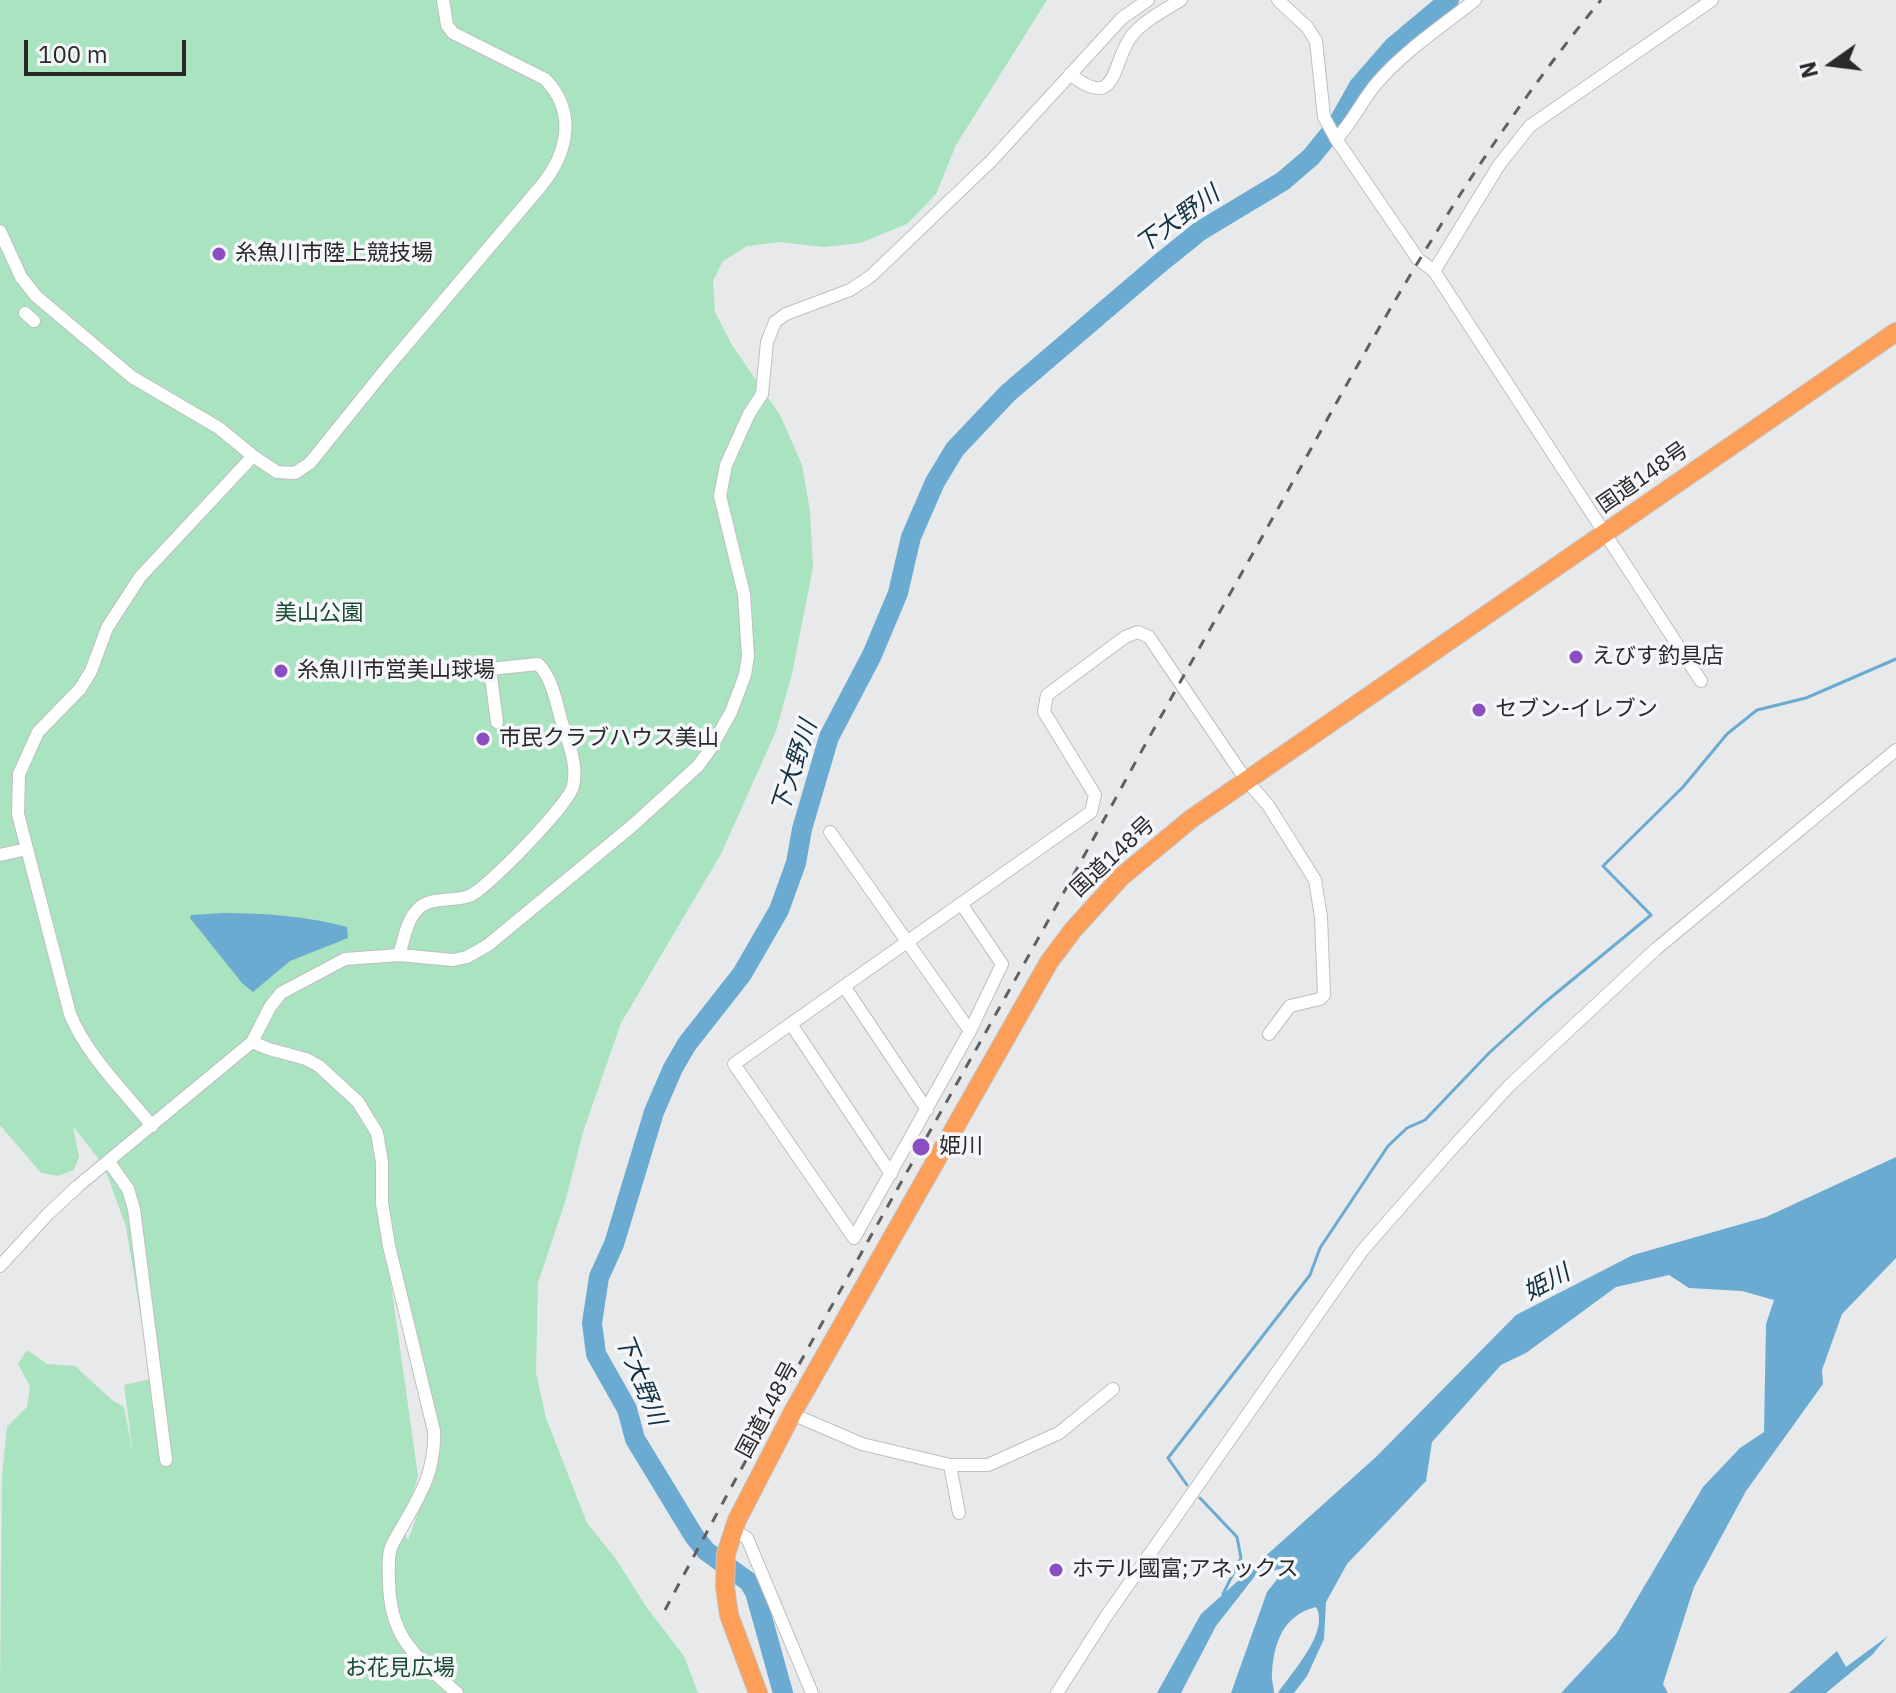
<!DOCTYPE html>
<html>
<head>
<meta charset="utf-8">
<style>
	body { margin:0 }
	#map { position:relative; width:1896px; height:1693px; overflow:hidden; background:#e7e9eb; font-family:"IBM Plex Sans",sans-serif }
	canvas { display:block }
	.north { position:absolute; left:1792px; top:24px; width:80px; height:80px; -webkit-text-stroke:6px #f4f6f9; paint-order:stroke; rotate:256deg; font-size:22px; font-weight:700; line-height:32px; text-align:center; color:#2a2a2b }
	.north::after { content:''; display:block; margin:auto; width:28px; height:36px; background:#2a2a2b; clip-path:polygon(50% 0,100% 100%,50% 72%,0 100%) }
	.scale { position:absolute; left:24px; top:40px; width:162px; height:36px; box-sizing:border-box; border:4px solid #2a2a2b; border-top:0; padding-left:10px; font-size:24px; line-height:28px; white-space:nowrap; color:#2a2a2b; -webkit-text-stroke:6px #f4f6f9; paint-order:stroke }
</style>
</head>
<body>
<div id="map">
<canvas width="1896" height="1693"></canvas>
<div class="north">N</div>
<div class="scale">100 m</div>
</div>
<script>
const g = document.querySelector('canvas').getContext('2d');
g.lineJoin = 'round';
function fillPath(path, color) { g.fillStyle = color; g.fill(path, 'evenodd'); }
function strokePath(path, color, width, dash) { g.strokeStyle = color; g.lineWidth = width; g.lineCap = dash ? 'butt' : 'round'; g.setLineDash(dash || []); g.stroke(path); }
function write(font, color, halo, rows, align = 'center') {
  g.font = font + ' "IBM Plex Sans","Noto Sans JP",sans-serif'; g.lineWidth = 7; g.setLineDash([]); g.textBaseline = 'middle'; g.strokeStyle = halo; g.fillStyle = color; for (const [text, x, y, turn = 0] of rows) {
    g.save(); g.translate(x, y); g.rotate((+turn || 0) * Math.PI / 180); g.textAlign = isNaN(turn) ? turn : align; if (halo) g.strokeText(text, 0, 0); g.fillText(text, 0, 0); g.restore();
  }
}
const green = new Path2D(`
	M 0,0 L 1047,0 L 956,145 L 936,194 L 907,224 L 860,243 L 824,247 L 780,242 L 747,246 L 723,261 L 713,281 L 715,312 L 732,345 L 780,415 L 802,465 L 810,511 L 813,567 L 792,674 L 776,731 L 721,854 L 621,1023 L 583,1132 L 566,1199 L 538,1283 L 536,1373 L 546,1418 L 587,1523 L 616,1559 L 647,1608 L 684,1656 L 698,1693 L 0,1693 L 2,1475 L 7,1427 L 27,1407 L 30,1386 L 18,1364 L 27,1350 L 47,1364 L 75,1366 L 112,1400 L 124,1407 L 133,1454 L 124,1385 L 151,1379 L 126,1227 L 104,1166 L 73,1126 L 79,1157 L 74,1170 L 58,1176 L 41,1173 L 0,1125 ZM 387,1256 L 439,1453 L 429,1490 L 422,1502 L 408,1540 L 402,1528 L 418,1476 Z`);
const water = new Path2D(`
	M 224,913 C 264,913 307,916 347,927 L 348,938 L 290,961 L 253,992 L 242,983 L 190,918 L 191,915 Z
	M 1896,1157 L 1896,1258 L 1842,1314 L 1822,1370 L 1823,1384 L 1746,1491 L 1694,1587 L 1663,1684 L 1668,1693 L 1561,1693 L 1616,1634 L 1703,1487 L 1740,1448 L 1764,1432 L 1766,1324 L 1774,1300 L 1742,1291 L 1689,1288 L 1669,1275 L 1616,1287 L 1526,1353 L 1501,1365 L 1432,1442 L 1426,1481 L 1347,1564 L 1326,1602 L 1324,1639 L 1307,1676 L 1294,1693 L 1278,1693 C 1292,1672 1330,1632 1316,1607 C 1284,1615 1274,1641 1272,1673 C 1271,1680 1274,1686 1274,1693 L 1231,1693 L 1267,1592 L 1287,1567 L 1255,1576 L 1216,1626 L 1181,1693 L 1157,1693 L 1201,1614 L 1377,1456 L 1516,1315 L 1633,1255 L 1766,1217 Z
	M 1888,1636 L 1872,1655 L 1826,1693 L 1789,1693 L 1837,1651 L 1846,1667 Z`);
const stream = new Path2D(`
	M 1187,1485 L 1168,1458 L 1310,1275 L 1320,1248 L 1388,1146 L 1407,1128 L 1425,1120 L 1489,1053 L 1543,1004 L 1651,915 L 1603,866 L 1683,787 L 1727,734 L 1757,710 L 1806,698 L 1896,659
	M 1200,1498 L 1237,1537 L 1241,1558 L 1223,1594`);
const river = new Path2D(`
	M 783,1693 L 755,1592 L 749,1582 L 706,1551 L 694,1536 L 635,1439 L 627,1409 L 596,1354 L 592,1323 L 599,1277 L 614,1244 L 654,1112 L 673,1068 L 687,1044 L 742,974 L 779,910 L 796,863 L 802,829 L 829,737 L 872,655 L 898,593 L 911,537 L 935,482 L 955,449 L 1008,393 L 1159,264 L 1200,231 L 1283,181 L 1311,157 L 1337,125 L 1359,86 L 1393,47 L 1449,0`);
const minor = new Path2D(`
	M 1278,0 L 1307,27 L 1316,41 L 1324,117 L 1336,139 L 1418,259 L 1434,271 L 1701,681
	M 1070,74 C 1117,111 1111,67 1130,38 C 1141,22 1165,10 1181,0
	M 1336,139 C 1352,123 1361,102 1376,84 C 1404,51 1441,27 1475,0
	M 0,231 L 21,277 L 36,296 L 132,377 L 219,428 L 253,456 L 277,472 L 295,473 L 310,463 L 385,370 L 541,186 C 568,153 577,112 545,79 L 453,33 L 447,25 L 443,0
	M 1434,271 L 1499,165 L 1530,126 L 1712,0
	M 25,313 L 34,321
	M 830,832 L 970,1031
	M 0,855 L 27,849
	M 962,905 L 1002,964 L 970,1031 L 854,1238 L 734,1064 L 1091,812 L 1095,795 L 1044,712 L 1047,695 L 1125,637 L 1138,632 L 1149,637 L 1246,780 L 1268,805 L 1315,880 L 1321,917 L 1324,995 L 1320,999 L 1290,1006 L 1269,1034
	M 399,955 C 404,940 406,922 417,910 C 429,896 453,902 469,896 C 486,890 570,803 573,786 C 578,766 569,744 563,726 C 557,707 553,678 538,664 L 490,669 L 497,722
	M 844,986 L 927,1110
	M 791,1024 L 891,1174
	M 252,1042 L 269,1049 L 306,1059 L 319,1066 L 358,1102 L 377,1133 L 382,1162 L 382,1203 L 389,1246 L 434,1431 C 436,1479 413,1505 392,1545 C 387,1556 389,1571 389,1582 C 390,1640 417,1657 457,1693
	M 152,1126 C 124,1091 87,1056 70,1014 L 18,814 L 19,774 L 38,732 L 80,689 L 91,671 L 107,628 L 140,577 L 253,456
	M 109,1162 L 128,1189 L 134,1209 L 166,1460
	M 0,1266 L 48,1214 L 78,1186 L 252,1042 L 270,1007 L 281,993 L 345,959 L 399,955 L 453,960 L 467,957 L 488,945 L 632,826 L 698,766 L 711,748 L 731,712 L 745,675 L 748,656 L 744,594 L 720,496 L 726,465 L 749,414 L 762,394 L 767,342 L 775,322 L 786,314 L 850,290 L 871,276 L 991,161 L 1122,18 L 1148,0
	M 792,1414 L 862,1444 L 950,1465 L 988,1465 L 1059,1433 L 1113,1389
	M 950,1465 L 959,1513
	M 733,1530 L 747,1538 L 812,1693
	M 1057,1693 L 1107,1615 L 1362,1251 L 1448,1153 L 1509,1086 L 1656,949 L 1896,750`);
const highway = new Path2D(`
	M 758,1693 L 729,1615 L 725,1587 L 726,1554 L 737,1520 L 794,1410 L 1049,962 L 1073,930 L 1121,877 L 1191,819 L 1896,332`);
const rail = new Path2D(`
	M 665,1610 C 813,1332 973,1060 1124,783 C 1175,690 1228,598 1280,505 C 1376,330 1473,155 1601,0`);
const markers = [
	[219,254,8,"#8b4dc2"],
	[1576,657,8,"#8b4dc2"],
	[281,671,8,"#8b4dc2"],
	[1479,710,8,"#8b4dc2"],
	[483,739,8,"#8b4dc2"],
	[921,1147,10,"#8b4dc2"],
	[1056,1570,8,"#8b4dc2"]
];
const poiNames = [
	["糸魚川市陸上競技場",235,254],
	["えびす釣具店",1592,657],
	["糸魚川市営美山球場",297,671],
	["セブン-イレブン",1495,710],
	["市民クラブハウス美山",499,739],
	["姫川",939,1147],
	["ホテル國富;アネックス",1072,1570]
];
const streetNames = [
	["国道148号",1643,478,-35],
	["国道148号",1113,857,-43],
	["国道148号",768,1410,-62]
];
const parkNames = [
	["美山公園",319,614],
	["お花見広場",400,1669]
];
const waterNames = [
	["下大野川",1178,220,-36],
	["下大野川",795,767,-72],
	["姫川",1547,1283,-28],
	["下大野川",640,1380,68]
];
fillPath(green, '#aae3bf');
fillPath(water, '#6cabd1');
strokePath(stream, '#6cabd1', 3);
strokePath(river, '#6cabd1', 20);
strokePath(minor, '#bdbfc2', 14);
strokePath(highway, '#c3c3c4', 20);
strokePath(minor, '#fff', 12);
strokePath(highway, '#fd9f58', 18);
strokePath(rail, '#5f6061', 3, [10, 10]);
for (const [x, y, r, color] of markers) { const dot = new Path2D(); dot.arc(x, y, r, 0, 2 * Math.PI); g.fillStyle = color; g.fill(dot); strokePath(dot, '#f4f6f9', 3); }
write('22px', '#2a2a2b', '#f4f6f9', poiNames, 'left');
write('22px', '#2a2a2b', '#f4f6f9', streetNames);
write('22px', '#1a4a2f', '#f4f6f9', parkNames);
write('italic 24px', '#143142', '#f4f6f9', waterNames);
</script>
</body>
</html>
